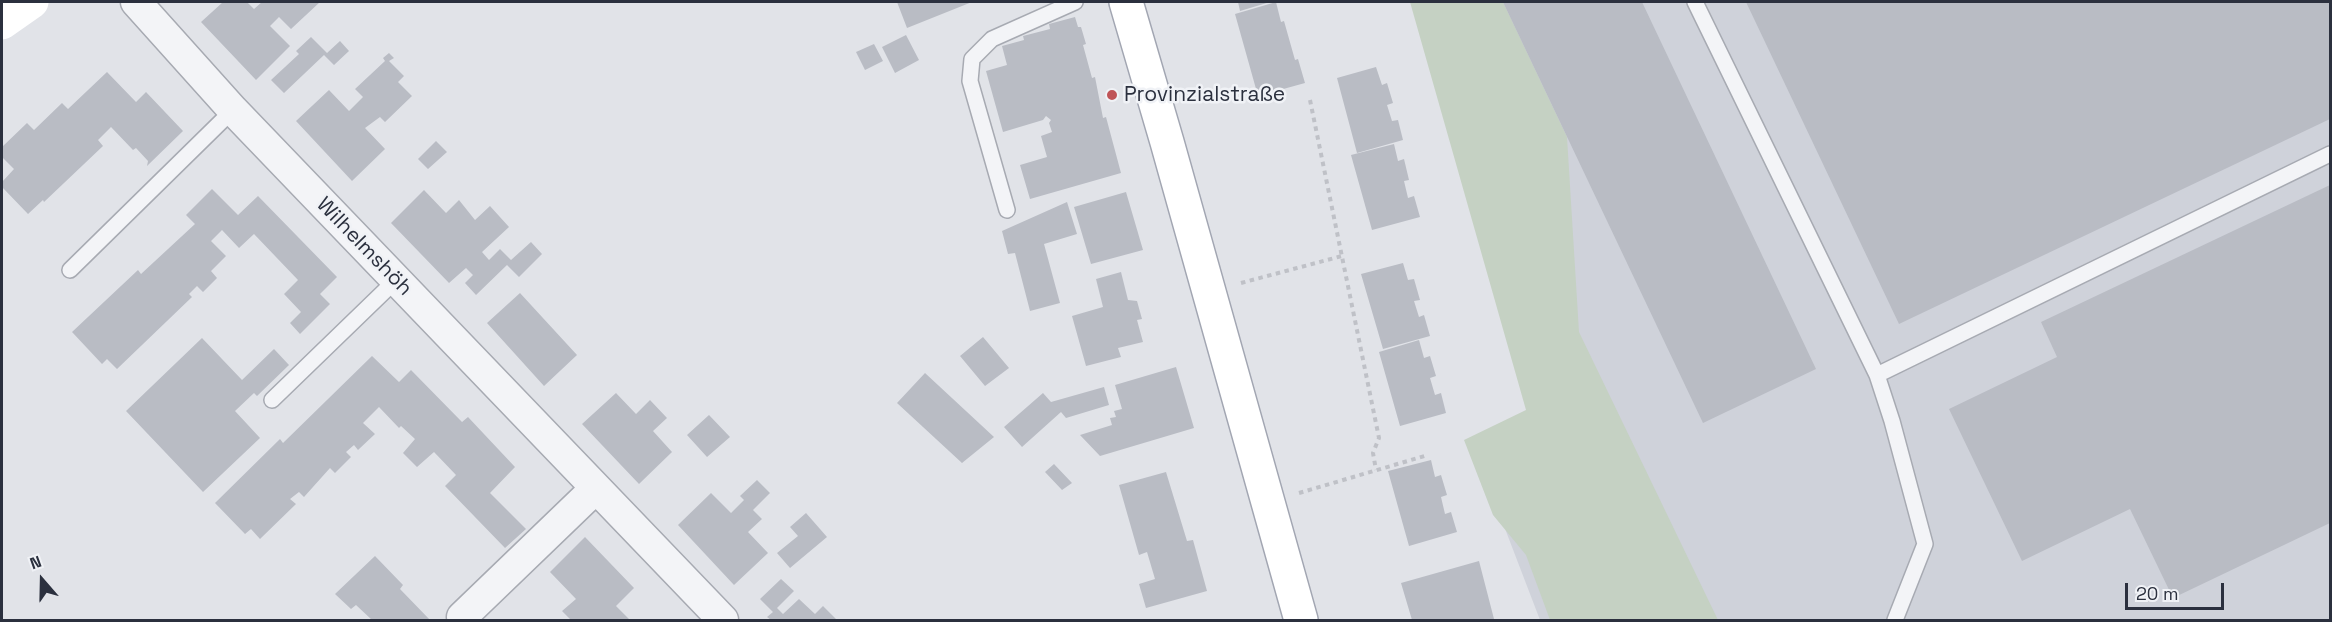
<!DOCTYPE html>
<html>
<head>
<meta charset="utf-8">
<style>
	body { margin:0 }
	#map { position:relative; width:2332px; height:622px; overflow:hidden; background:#e1e3e8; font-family:"Space Grotesk",sans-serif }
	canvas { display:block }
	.frame { position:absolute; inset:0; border:3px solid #2b303e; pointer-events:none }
	.north { position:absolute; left:12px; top:550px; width:60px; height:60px; -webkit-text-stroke:4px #f0f2f6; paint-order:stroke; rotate:340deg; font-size:16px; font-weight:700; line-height:24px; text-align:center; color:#2b303e }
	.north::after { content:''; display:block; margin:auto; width:21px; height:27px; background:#2b303e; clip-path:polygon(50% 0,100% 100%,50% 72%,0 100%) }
	.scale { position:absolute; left:2125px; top:583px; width:99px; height:27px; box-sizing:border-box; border:3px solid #2b303e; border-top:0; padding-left:8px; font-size:18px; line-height:21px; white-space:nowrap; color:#2b303e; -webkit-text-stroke:4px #f0f2f6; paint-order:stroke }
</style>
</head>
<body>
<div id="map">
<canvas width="2332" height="622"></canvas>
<div class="frame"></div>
<div class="north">N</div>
<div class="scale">20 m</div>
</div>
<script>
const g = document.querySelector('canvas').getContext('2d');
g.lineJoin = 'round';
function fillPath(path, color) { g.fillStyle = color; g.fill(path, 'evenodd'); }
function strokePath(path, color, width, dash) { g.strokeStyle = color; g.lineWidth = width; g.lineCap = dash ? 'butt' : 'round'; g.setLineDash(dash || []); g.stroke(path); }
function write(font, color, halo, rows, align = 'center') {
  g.font = font + ' "Space Grotesk",sans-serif'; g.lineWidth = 5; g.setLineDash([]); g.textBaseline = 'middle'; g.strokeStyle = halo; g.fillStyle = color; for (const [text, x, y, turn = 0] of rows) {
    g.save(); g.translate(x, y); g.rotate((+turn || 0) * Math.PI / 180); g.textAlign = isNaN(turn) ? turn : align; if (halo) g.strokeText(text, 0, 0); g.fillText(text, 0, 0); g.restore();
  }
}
const built = new Path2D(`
	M 1420,2 L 2330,2 L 2330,620 L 1540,620 L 1481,466 L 1538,431 Z`);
const green = new Path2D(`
	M 1410,2 L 1503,2 L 1567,137 L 1579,332 L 1718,620 L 1550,620 L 1526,555 L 1493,515 L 1464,440 L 1526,410 Z`);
const building = new Path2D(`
	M 223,2 L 247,2 L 254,9 L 262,2 L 320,2 L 291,29 L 279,17 L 270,26 L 290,46 L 256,80 L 201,22 Z
	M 897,2 L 972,2 L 907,28 Z
	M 1238,2 L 1270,2 L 1240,11 Z
	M 1276,2 L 1281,22 L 1284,21 L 1295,60 L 1298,59 L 1305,83 L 1258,96 L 1235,14 Z
	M 1503,2 L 1642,2 L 1816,369 L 1703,423 Z
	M 1746,2 L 2330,2 L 2330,119 L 1899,324 Z
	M 1075,17 L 1078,27 L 1081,27 L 1086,44 L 1083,45 L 1092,78 L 1095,77 L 1103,118 L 1106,117 L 1121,173 L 1030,199 L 1020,165 L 1047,157 L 1041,136 L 1052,132 L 1049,123 L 1051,120 L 1046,116 L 1043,120 L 1003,132 L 986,71 L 1007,65 L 1002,46 L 1024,40 L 1023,36 L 1050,29 L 1049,24 Z
	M 906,35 L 919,60 L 895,73 L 882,47 Z
	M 311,37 L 327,53 L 340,41 L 349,51 L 334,65 L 324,55 L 284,93 L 271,80 L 299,54 L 296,51 Z
	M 874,44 L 883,61 L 865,70 L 856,52 Z
	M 389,53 L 394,58 L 389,61 L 404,76 L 398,82 L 412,96 L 385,122 L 380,117 L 365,128 L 385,149 L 352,181 L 296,121 L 329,90 L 349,111 L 363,97 L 355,89 L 385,61 L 383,58 Z
	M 1376,67 L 1382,85 L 1387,83 L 1393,103 L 1387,105 L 1392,121 L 1398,120 L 1403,140 L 1357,153 L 1337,78 Z
	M 107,72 L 136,102 L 146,92 L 183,131 L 147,166 L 148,161 L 136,148 L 133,150 L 111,127 L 98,140 L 103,146 L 44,202 L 43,200 L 28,214 L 2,187 L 2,182 L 14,169 L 2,157 L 2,147 L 27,123 L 34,130 L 62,103 L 68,109 Z
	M 436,141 L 447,152 L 428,169 L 418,159 Z
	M 1394,144 L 1398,161 L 1404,159 L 1409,180 L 1404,181 L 1408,198 L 1414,196 L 1420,217 L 1372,230 L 1351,155 Z
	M 2330,185 L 2330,523 L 2173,598 L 2130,509 L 2022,561 L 1949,409 L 2057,357 L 2041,322 Z
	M 212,189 L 238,215 L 258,196 L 337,277 L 320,294 L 330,304 L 300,334 L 290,323 L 301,312 L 284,294 L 298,280 L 254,234 L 239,248 L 222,230 L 211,241 L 226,256 L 211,271 L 217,278 L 203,292 L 197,286 L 189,294 L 192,297 L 117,369 L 107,359 L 102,364 L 72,332 L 138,270 L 141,274 L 195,224 L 186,215 Z
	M 424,190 L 446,213 L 459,200 L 475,220 L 490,206 L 509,227 L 482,252 L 489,260 L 500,249 L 511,260 L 531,242 L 542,254 L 519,277 L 507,265 L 476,295 L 465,283 L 473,275 L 466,268 L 449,283 L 391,223 Z
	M 1126,192 L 1143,250 L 1091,264 L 1074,207 Z
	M 1067,202 L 1077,234 L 1044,244 L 1060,303 L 1030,311 L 1015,253 L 1008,254 L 1002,231 Z
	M 1403,263 L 1408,280 L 1414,279 L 1420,300 L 1414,301 L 1419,317 L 1424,315 L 1430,336 L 1383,349 L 1361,274 Z
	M 1121,272 L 1128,300 L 1137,301 L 1142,319 L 1137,320 L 1143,342 L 1118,348 L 1121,357 L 1086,366 L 1072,316 L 1103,307 L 1096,279 Z
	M 520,293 L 577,355 L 544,386 L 487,323 Z
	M 983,337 L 1009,368 L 985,386 L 960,356 Z
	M 202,338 L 242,380 L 274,349 L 289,365 L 257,396 L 254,393 L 235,411 L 260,438 L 203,492 L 126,411 Z
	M 1419,340 L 1424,358 L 1430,356 L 1436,376 L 1430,378 L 1435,395 L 1441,393 L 1446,413 L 1400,426 L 1379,352 Z
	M 372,356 L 399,382 L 411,370 L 462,422 L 468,417 L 515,467 L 490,493 L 526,529 L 505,548 L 445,486 L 456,475 L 434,452 L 417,467 L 403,453 L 415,439 L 401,426 L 399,428 L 379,407 L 363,423 L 375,434 L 358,450 L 354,445 L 346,452 L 351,457 L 335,473 L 330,468 L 304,497 L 299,492 L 290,499 L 296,504 L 260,539 L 251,529 L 245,534 L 215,503 L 280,439 L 283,443 Z
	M 1176,367 L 1194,428 L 1100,456 L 1080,435 L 1112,425 L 1110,418 L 1116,417 L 1114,411 L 1122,409 L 1115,385 Z
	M 925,373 L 994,437 L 962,463 L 897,403 Z
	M 1104,387 L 1109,405 L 1066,418 L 1061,412 L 1022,447 L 1004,427 L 1043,393 L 1051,402 Z
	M 616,393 L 636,414 L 650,400 L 667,418 L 653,431 L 672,452 L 639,484 L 582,424 Z
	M 709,415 L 730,437 L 707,457 L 687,435 Z
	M 1431,460 L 1435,477 L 1441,475 L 1447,495 L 1441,497 L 1445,514 L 1451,512 L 1457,532 L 1409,546 L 1388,471 Z
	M 1054,464 L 1072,483 L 1062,490 L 1045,472 Z
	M 1166,472 L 1187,541 L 1193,540 L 1207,591 L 1146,608 L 1139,584 L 1155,579 L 1147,552 L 1139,555 L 1119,485 Z
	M 757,480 L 770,493 L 753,510 L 762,519 L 748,532 L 768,553 L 734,585 L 678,525 L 711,493 L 731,513 L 744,500 L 740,496 Z
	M 806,513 L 827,537 L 790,568 L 777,553 L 798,536 L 790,527 Z
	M 585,537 L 634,588 L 616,606 L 630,620 L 571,620 L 562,611 L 576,599 L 550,572 Z
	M 375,556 L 403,585 L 400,589 L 430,620 L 372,620 L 356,605 L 351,609 L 335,594 Z
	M 1479,561 L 1494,619 L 1412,620 L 1401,583 Z
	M 781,579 L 794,591 L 777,608 L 783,614 L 799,599 L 815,614 L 823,606 L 837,620 L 771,620 L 767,617 L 773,612 L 760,599 Z`);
const path = new Path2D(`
	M 1310,100 L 1379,438 L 1373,453 L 1376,470
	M 1241,283 L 1342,256
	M 1299,493 L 1428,455`);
const lane = new Path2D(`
	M 1695,2 L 1877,375 L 2330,154
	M 1007,210 L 970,81 L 972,59 L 992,39 L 1075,2
	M 70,270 L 233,110
	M 1877,375 L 1892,421 L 1925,544 L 1895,620
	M 272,400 L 395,281`);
const street = new Path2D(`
	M 136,2 L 233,110 L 723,620
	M 462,617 L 596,488`);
const secondary = new Path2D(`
	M 2,23 L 32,2`);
const primary = new Path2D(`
	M 1126,2 L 1167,142 L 1301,620`);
const markers = [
	[1112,95,6,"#bf5457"]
];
const poiNames = [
	["Provinzialstraße",1124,95]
];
const streetNames = [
	["Wilhelmshöh",364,247,46]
];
fillPath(built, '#cfd2da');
fillPath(green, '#c5d1c3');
fillPath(building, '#b9bcc4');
strokePath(lane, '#a7aab2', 18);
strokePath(street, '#a7aab2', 33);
strokePath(primary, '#a2a6b2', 36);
strokePath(path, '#bfc1c7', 4, [4.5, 4.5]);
strokePath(lane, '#f3f4f7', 15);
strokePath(street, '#f3f4f7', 30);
strokePath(secondary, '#fff', 33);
strokePath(primary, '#fff', 33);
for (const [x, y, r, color] of markers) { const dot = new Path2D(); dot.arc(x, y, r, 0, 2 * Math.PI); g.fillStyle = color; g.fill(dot); strokePath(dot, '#f0f2f6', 2); }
write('21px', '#2b303e', '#f0f2f6', poiNames, 'left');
write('21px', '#2b303e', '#f0f2f6', streetNames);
</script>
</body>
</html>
